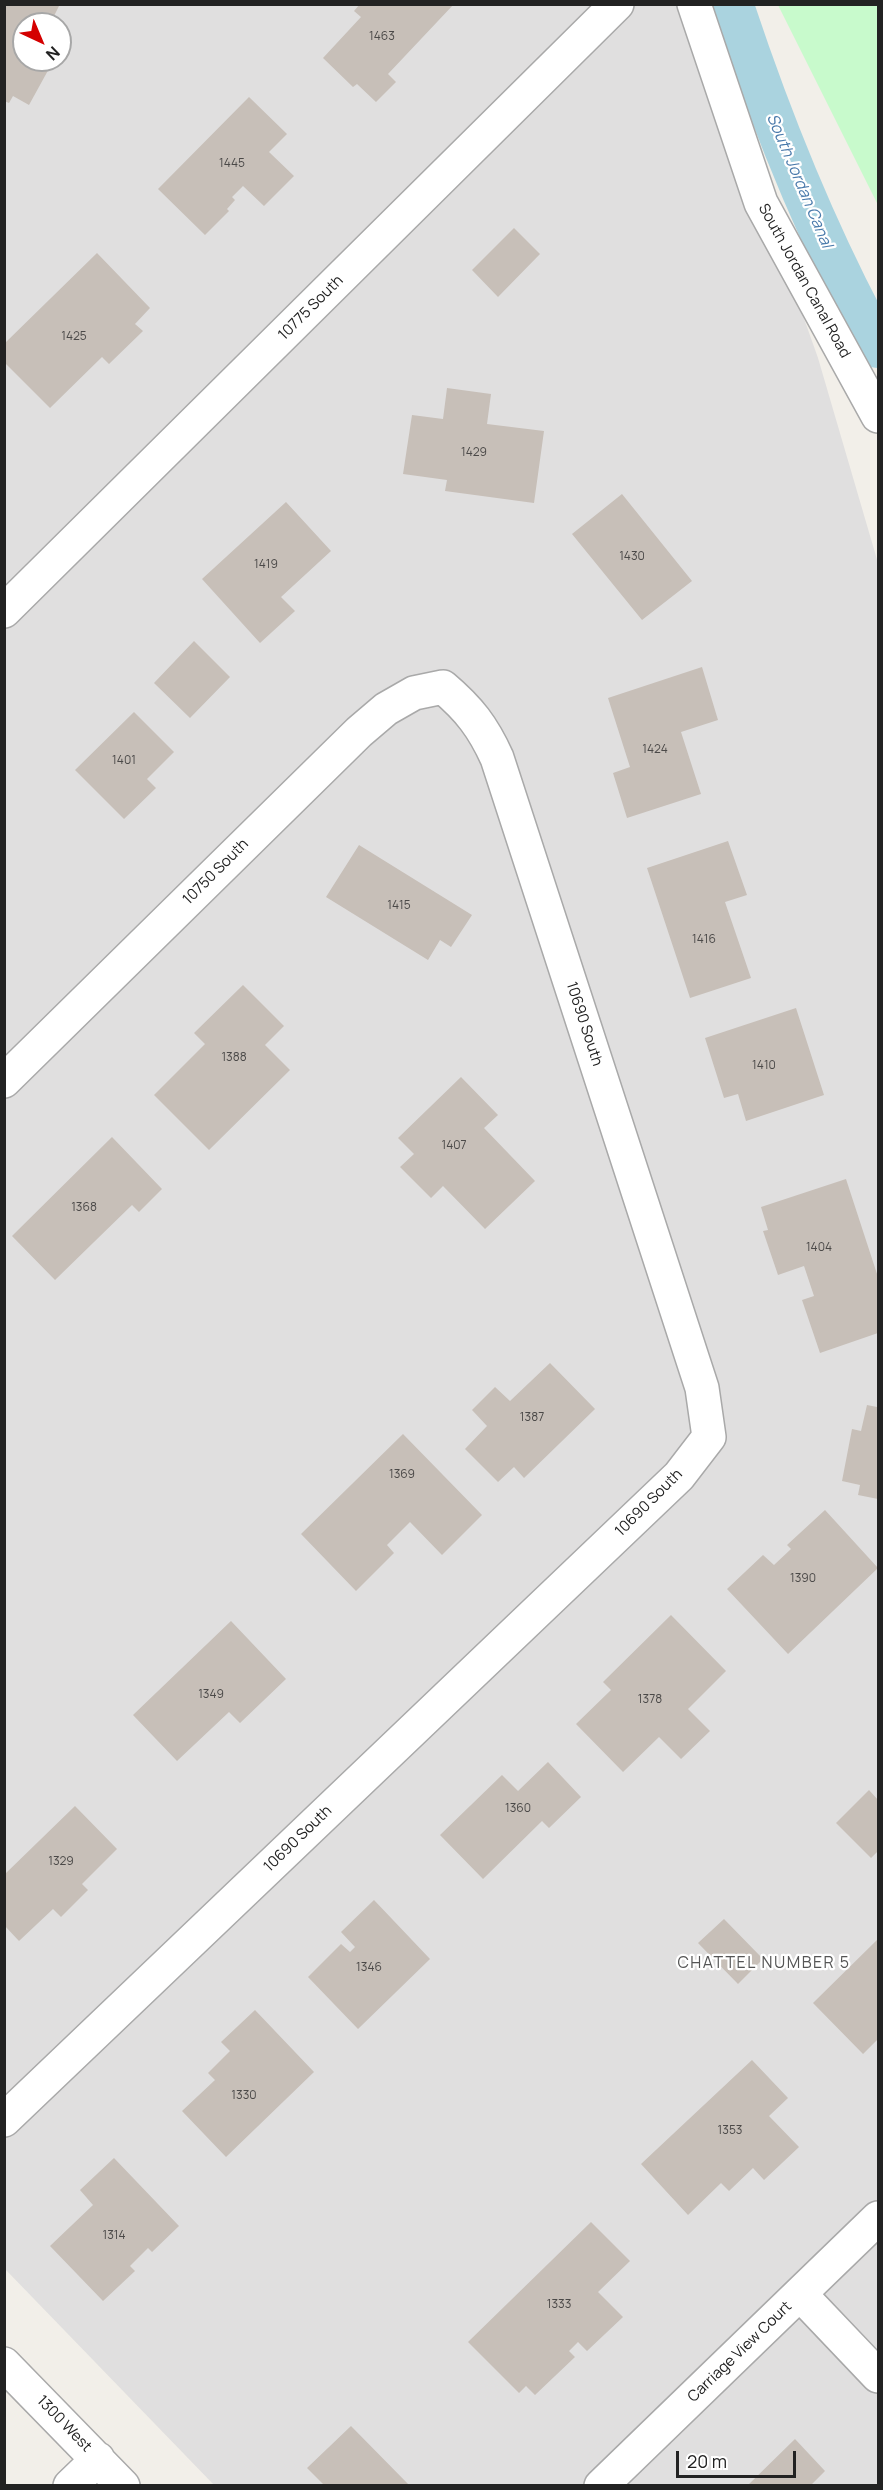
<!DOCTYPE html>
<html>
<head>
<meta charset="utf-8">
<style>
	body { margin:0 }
	#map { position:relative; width:883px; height:2490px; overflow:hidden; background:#f2efe9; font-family:Manrope,sans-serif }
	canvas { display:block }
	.frame { position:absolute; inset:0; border:6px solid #222; pointer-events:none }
	.north { position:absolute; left:12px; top:12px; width:60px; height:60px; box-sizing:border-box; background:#fff; border:2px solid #a7a7a7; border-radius:50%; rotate:136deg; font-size:16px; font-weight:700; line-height:24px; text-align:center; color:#222 }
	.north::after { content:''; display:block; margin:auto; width:21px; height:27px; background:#d40000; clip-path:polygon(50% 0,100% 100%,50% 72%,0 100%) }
	.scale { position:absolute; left:676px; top:2451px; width:120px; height:27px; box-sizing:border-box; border:3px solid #222; border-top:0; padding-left:8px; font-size:18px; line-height:21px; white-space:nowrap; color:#222; -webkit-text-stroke:4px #fff; paint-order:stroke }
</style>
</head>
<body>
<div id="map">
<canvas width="883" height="2490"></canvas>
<div class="frame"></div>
<div class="north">N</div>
<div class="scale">20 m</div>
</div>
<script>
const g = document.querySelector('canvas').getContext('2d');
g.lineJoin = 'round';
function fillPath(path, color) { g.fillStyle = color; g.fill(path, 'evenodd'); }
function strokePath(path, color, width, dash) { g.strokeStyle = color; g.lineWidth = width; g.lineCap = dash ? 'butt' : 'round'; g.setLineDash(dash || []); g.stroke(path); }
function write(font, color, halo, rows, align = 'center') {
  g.font = font + ' Manrope,sans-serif'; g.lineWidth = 4.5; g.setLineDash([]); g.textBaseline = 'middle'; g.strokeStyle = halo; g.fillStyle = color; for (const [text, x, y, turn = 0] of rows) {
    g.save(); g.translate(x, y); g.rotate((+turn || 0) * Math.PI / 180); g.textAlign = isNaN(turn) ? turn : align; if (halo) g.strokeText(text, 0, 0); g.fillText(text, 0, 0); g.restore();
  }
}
const residential = new Path2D(`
	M 5,5 L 693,5 L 818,358 L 878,563 L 878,2485 L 214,2485 L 5,2269 ZM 24,24 L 60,24 L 60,60 L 24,60 Z`);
const park = new Path2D(`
	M 778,5 L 878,5 L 878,205 Z`);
const canal = new Path2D(`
	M 734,9 C 773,126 819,240 878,347`);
const building = new Path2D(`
	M 4,4 L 60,4 L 50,24 L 24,24 L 24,60 L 43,60 L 51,65 L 29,105 L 13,96 L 9,103 L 4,101 Z
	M 360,4 L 454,4 L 388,74 L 396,82 L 376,102 L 357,84 L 353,87 L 323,58 L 361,17 L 354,11 Z
	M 249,97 L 287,134 L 269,152 L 294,176 L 264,206 L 243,186 L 232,197 L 235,200 L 227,209 L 229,211 L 205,235 L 158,189 Z
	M 514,228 L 540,254 L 498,297 L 472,270 Z
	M 97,253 L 150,308 L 135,324 L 143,331 L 109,364 L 102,357 L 50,408 L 4,362 L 4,344 Z
	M 447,388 L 491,394 L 487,424 L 544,431 L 534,503 L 445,491 L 447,480 L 403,474 L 412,415 L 443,419 Z
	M 622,494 L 692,581 L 642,620 L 572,534 Z
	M 286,502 L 331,551 L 281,597 L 295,611 L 260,643 L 202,579 Z
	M 194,641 L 230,677 L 190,718 L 154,683 Z
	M 702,667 L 718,720 L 681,732 L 701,794 L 627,818 L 613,773 L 630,767 L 608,698 Z
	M 134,712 L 174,752 L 147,779 L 156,788 L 124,819 L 75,770 Z
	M 728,841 L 747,895 L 725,902 L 751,978 L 690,998 L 647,868 Z
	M 359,845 L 472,915 L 451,947 L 440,940 L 428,960 L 326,897 Z
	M 243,985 L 284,1026 L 265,1045 L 290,1070 L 209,1150 L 154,1095 L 205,1044 L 194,1033 Z
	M 796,1008 L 824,1095 L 746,1121 L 738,1094 L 724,1098 L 705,1038 Z
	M 461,1077 L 498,1115 L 484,1128 L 535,1181 L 485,1229 L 443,1186 L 431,1198 L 400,1167 L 414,1154 L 398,1138 Z
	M 112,1137 L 162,1189 L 139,1212 L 132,1205 L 55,1280 L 12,1236 Z
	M 846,1179 L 878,1277 L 878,1333 L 820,1353 L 802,1300 L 814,1296 L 804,1266 L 778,1275 L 763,1231 L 768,1230 L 761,1207 Z
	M 550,1363 L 595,1409 L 524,1478 L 514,1467 L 498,1482 L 465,1449 L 487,1426 L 472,1410 L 495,1387 L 510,1401 Z
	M 878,1403 L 878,1499 L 858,1495 L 860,1485 L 842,1481 L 852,1429 L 861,1431 L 867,1405 L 877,1407 Z
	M 403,1434 L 482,1515 L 442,1555 L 410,1522 L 387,1545 L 394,1553 L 356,1591 L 301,1534 Z
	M 825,1510 L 878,1568 L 788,1654 L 727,1589 L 763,1555 L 774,1565 L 791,1549 L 787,1545 Z
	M 671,1615 L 726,1671 L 688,1709 L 710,1731 L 681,1759 L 659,1737 L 623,1772 L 576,1724 L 611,1690 L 603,1682 Z
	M 231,1621 L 286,1679 L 240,1723 L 229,1712 L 177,1761 L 133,1715 Z
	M 548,1762 L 581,1797 L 549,1828 L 542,1821 L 483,1879 L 440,1835 L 502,1775 L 518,1791 Z
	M 869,1790 L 878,1800 L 878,1851 L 871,1858 L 836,1823 Z
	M 75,1806 L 117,1849 L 82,1884 L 88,1890 L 61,1917 L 53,1909 L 19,1941 L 4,1925 L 4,1875 Z
	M 374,1900 L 430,1959 L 358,2029 L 308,1977 L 341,1944 L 350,1952 L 355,1947 L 341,1932 Z
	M 724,1919 L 763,1959 L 738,1984 L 698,1943 Z
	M 878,1939 L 878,2039 L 863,2054 L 813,2003 Z
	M 255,2010 L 314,2072 L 226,2157 L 182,2111 L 215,2080 L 208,2073 L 230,2051 L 221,2042 Z
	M 752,2060 L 788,2098 L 769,2116 L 799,2147 L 764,2180 L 753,2168 L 729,2191 L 721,2183 L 688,2215 L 641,2164 Z
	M 114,2158 L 179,2226 L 152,2252 L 148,2248 L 130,2266 L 135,2271 L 103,2301 L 50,2246 L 93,2205 L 80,2190 Z
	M 591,2222 L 630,2261 L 598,2292 L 623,2317 L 587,2351 L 578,2342 L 569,2351 L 575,2357 L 535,2395 L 526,2386 L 519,2393 L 468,2342 Z
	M 351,2426 L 410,2486 L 325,2486 L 307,2468 Z
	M 795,2439 L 825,2471 L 812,2484 L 814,2486 L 747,2486 Z`);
const minor = new Path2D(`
	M 694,4 L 761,203 L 878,416
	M 4,611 L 617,4
	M 4,1081 L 359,732 L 386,709 L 414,693 L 443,687 C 469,709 483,727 497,758 L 702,1388 L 709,1437 L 679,1476 L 4,2120
	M 800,2294 L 878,2376
	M 4,2364 L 123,2486
	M 70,2486 L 98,2459
	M 601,2486 L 878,2218`);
const numberNames = [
	["1463",382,37],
	["1445",232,164],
	["1425",74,337],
	["1429",474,453],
	["1430",632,557],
	["1419",266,565],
	["1424",655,750],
	["1401",124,761],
	["1415",399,906],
	["1416",704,940],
	["1388",234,1058],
	["1410",764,1066],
	["1407",454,1146],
	["1368",84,1208],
	["1404",819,1248],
	["1387",532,1418],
	["1369",402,1475],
	["1390",803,1579],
	["1349",211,1695],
	["1378",650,1700],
	["1360",518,1809],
	["1329",61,1862],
	["1346",369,1968],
	["1330",244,2096],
	["1353",730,2131],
	["1314",114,2236],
	["1333",559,2305]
];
const streetNames = [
	["South Jordan Canal Road",804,281,61],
	["10775 South",311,308,-45],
	["10750 South",216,872,-45],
	["10690 South",584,1024,72],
	["10690 South",649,1503,-45],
	["10690 South",298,1839,-44],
	["Carriage View Court",740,2352,-44],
	["1300 West",64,2424,46]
];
const waterNames = [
	["South Jordan Canal",799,181,67]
];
const neighbourhoodNames = [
	["CHATTEL NUMBER 5",764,1964]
];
fillPath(residential, '#e0dfdf');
fillPath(park, '#c8facc');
strokePath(canal, '#aad3df', 42);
fillPath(building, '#c7bfb8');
strokePath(minor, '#a9a9a9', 36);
strokePath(minor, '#fff', 33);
write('12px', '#4b4948', null, numberNames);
write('15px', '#222', '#fff', streetNames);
write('italic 16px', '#4a7aab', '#fff', waterNames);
g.letterSpacing = '1.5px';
write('16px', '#555', '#fff', neighbourhoodNames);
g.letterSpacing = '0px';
</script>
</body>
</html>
